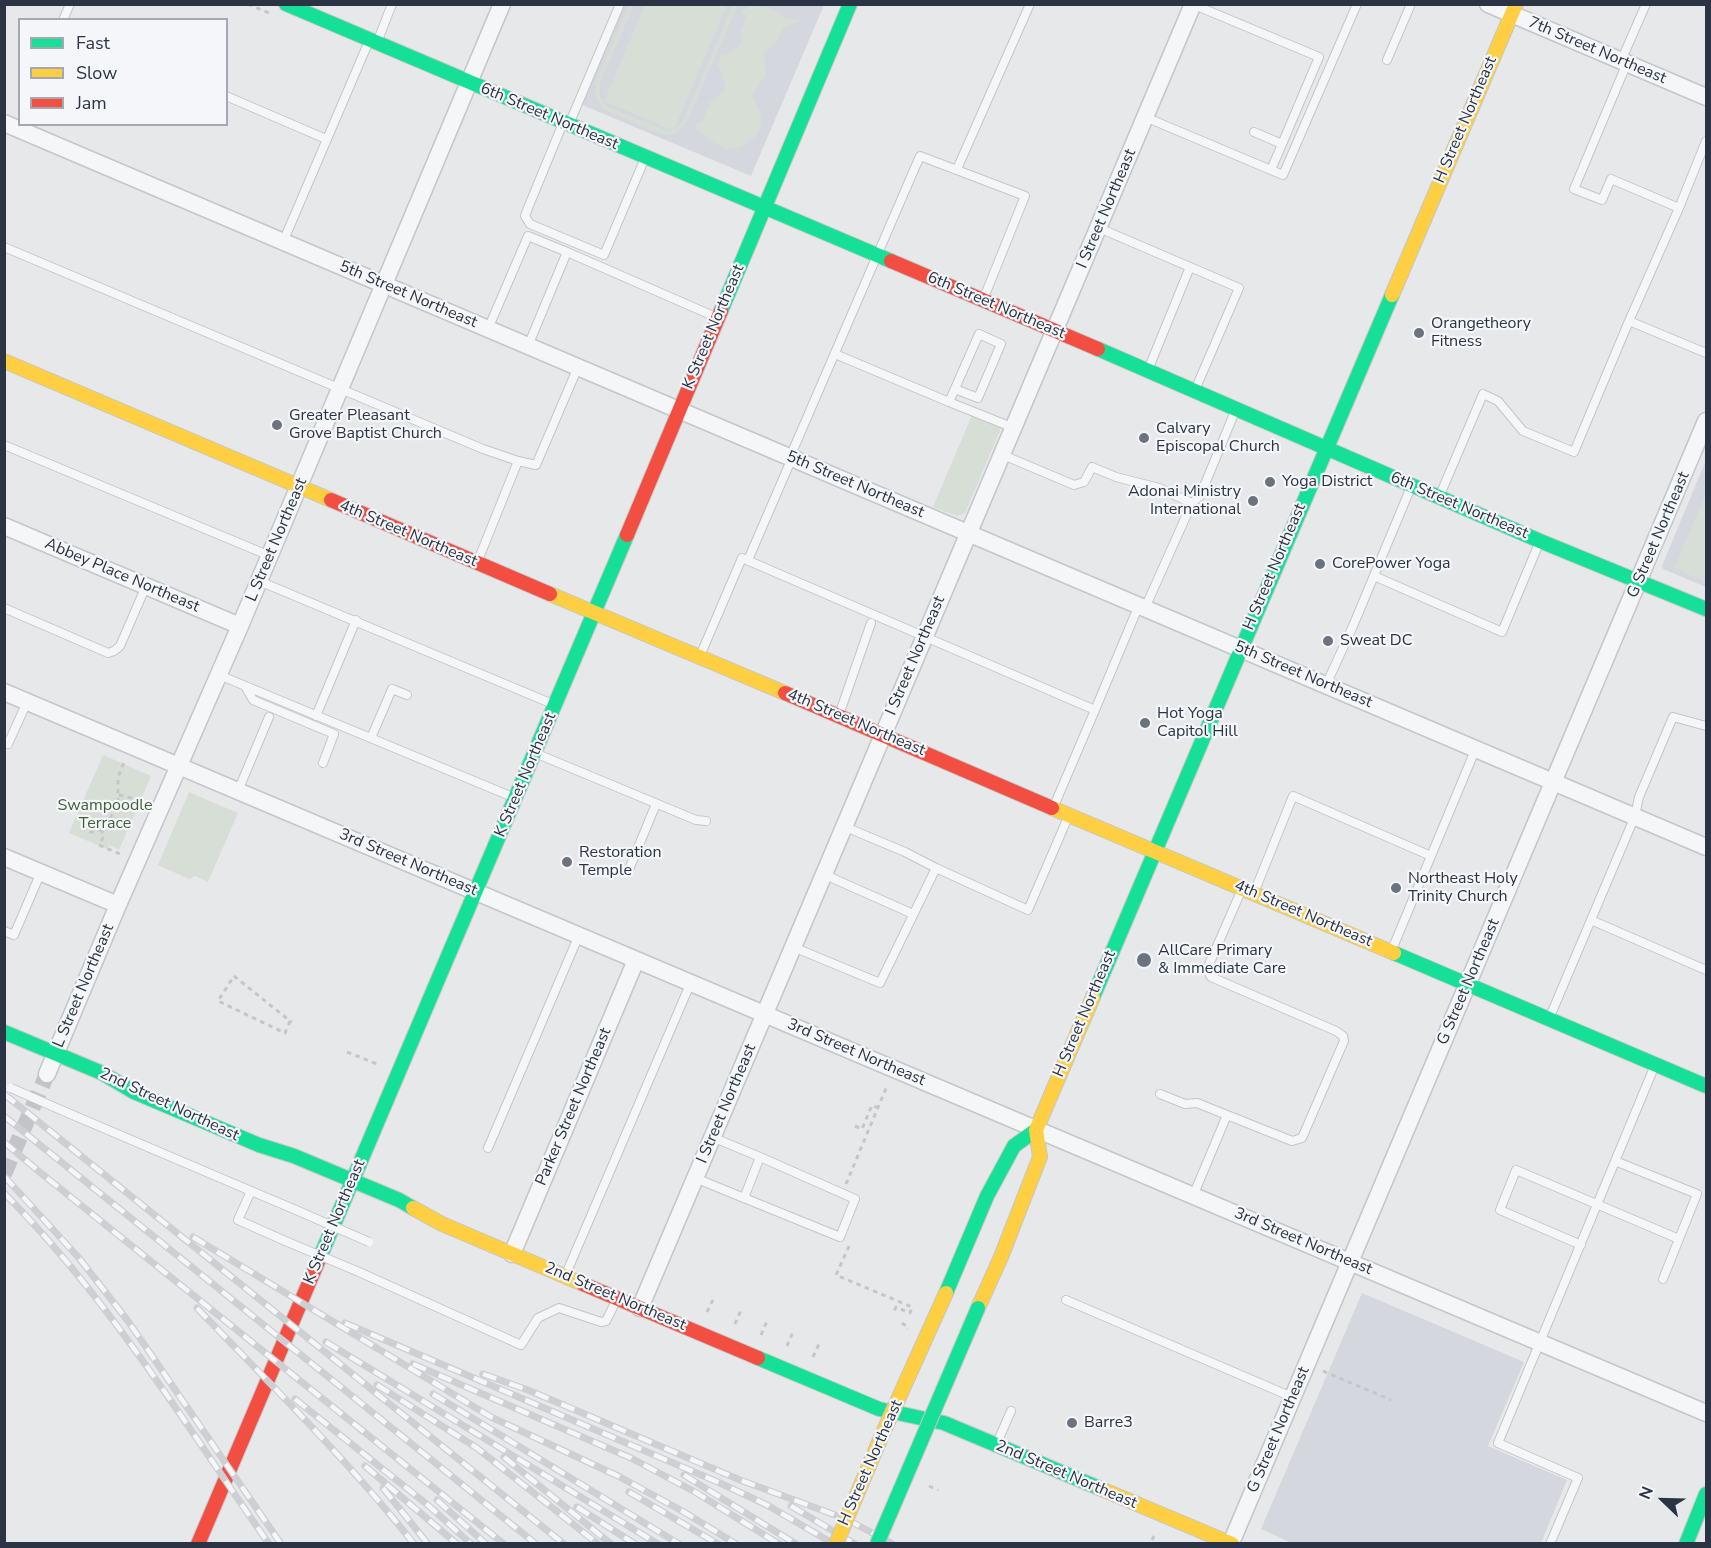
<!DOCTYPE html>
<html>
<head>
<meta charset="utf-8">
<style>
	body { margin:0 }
	#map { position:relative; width:1711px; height:1548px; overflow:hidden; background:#e6e8ea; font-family:"Nunito Sans",sans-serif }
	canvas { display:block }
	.frame { position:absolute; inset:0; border:6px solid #2b3445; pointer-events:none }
	.legend { position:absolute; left:18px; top:18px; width:210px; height:108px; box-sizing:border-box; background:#f4f6f9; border:2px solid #a4a8b1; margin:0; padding:8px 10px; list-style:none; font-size:18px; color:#2b3445 }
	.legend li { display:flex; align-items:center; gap:12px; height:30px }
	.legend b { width:30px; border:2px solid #a4a8b1 }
	.north { position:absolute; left:1633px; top:1470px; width:60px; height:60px; -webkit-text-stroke:4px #f4f6f9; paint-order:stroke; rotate:293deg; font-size:16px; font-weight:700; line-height:24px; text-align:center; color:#2b3445 }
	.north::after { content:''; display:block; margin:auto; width:21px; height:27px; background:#2b3445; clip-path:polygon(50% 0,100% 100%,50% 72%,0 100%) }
</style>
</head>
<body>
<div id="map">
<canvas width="1711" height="1548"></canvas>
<div class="frame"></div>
<ul class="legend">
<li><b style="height:8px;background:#16e098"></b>Fast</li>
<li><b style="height:8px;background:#ffcf43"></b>Slow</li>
<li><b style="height:8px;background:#f24e42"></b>Jam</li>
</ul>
<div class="north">N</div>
</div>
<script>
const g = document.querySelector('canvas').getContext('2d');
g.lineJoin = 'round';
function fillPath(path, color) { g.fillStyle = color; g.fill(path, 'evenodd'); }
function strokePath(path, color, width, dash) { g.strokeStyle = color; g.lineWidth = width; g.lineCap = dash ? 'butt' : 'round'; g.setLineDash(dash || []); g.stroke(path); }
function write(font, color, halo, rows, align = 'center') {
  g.font = font + ' "Nunito Sans",sans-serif'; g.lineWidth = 4.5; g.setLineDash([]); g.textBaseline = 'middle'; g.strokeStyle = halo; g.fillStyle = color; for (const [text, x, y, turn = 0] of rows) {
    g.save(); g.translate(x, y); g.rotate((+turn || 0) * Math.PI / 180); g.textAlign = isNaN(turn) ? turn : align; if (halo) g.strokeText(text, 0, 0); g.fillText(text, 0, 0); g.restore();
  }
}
const built = new Path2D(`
	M 622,5 L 824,5 L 751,176 L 580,104 Z
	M 1706,460 L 1706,587 L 1663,569 L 1662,566 Z
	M 1362,1293 L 1524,1362 L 1488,1446 L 1567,1480 L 1541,1543 L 1294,1544 L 1261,1529 Z`);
const green = new Path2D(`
	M 629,5 L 634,5 L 600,83 L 599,94 L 606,106 L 667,131 L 672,130 L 604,101 L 645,5 L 727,5 L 674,130 L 683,121 L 733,5 L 738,5 L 690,115 C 684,128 678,138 662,134 L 604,110 L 595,97 L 596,82 Z
	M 752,5 C 757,7 760,6 765,7 C 778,9 783,24 796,18 L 803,21 L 784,27 L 775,44 L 764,53 L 766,75 L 752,95 C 754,103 760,109 761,117 C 763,138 741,154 722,147 C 712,143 709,135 697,132 L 695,124 L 702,122 L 710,102 L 726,89 L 720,68 L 717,66 L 722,54 L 727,54 L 742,43 L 741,31 L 746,16 L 741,12 Z
	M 972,415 L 1002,426 L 965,513 L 957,516 L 933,507 Z
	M 1706,493 L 1706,582 L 1674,568 Z
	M 103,755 L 151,776 L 119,850 L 109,845 L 107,849 L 69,833 Z
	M 189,792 L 238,813 L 208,882 L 195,876 L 189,879 L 158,865 Z`);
const streetTunnel = new Path2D(`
	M 4,1174 L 47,1074`);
const path = new Path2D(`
	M 248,4 L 269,13
	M 119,795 L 136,799 L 144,798
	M 81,828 L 91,832 L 96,832 L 107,825 L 118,803 L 118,777 L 124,762
	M 101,829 L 104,836 L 99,845 L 120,854
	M 290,1021 L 285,1033 L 218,1001 L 234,976 L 290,1021 L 292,1022
	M 347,1052 L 377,1064
	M 855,1126 L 862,1129 L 872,1105 L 878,1108
	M 846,1184 L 887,1086
	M 849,1246 L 836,1275 L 912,1307 L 910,1313 L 896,1307 L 893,1313
	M 707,1312 L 714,1298
	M 902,1323 L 908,1327 L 907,1329
	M 735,1324 L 741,1310
	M 761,1335 L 767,1321
	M 787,1346 L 793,1332
	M 813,1357 L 819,1344
	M 1323,1371 L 1391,1400
	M 929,1486 L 938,1490
	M 1152,1540 L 1156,1532
	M 4,1543 L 5,1544`);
const lane = new Path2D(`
	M 63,20 L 70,4
	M 378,40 L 392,4
	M 1387,60 L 1411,4
	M 1621,61 L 1646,4
	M 1627,63 L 1574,189 L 1602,200 L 1611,179 L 1679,208 L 1629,321 L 1706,353
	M 226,96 L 326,139
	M 1145,117 L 1271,170 L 1319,57 L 1192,4
	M 570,122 L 620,4
	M 563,123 L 528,208 L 525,216 L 530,224 L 604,255 L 645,158
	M 1254,132 L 1282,144
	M 957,169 L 1030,4
	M 1271,170 L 1283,175 L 1357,4
	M 1679,208 L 1706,141
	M 1099,228 L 1239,288 L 1195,390
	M 283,242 L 369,41
	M 4,247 L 483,449 L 518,461
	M 567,252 L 718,318
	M 488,329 L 528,236 L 567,252 L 528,346
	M 835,354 L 949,402
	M 1148,370 L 1190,267
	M 955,389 L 978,398 L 1001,344 L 979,334 L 949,402 L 1014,428
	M 4,445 L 270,556
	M 1003,455 L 1074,485 L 1084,482 L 1092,467 L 1116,477 L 1159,488 L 1192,503
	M 790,457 L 920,156 L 1025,196 L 983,300
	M 1440,495 L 1483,394 L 1498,401 L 1523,431 L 1574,452 L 1629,321
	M 748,560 L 792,458
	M 477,563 L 518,461 L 536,465 L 578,367
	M 1374,576 L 1502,632 L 1540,541
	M 259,581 L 555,705
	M 4,608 L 108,653 L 114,651 L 120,646 L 146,586
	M 1145,608 L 1192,503 L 1200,496 L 1236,409
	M 700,656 L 742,558 L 1095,710 L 1054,806
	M 219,675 L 515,798
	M 1326,685 L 1353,626 L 1411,487
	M 245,686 L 253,700 L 334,734 L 323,763
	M 1095,710 L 1139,605
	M 839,715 L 871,623
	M 316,716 L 356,620
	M 371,738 L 392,689 L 407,695
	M 8,744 L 27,702
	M 535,753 L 696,820 L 706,821
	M 238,791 L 269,717
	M 843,826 L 905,852 L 936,868
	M 630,867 L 656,804
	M 823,874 L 913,914
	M 1254,893 L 1293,796 L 1431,856
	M 1591,920 L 1706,970
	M 4,931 L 14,935 L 41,872
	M 793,947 L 880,983 L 936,868 L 1028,910 L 1069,815
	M 1391,952 L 1476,748
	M 1549,1019 L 1635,816 L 1639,797 L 1673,717 L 1706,726
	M 1160,1094 L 1185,1104 L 1197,1103 L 1292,1141 L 1302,1138 L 1344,1041 L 1343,1036 L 1336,1031 L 1211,977 L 1207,969 L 1242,889
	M 61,1110 L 251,1191
	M 488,1148 L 579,935
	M 695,1178 L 744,1198 L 760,1157 L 712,1137
	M 1193,1196 L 1227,1115
	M 744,1198 L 840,1237 L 855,1199 L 760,1157
	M 283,1240 L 238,1220 L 251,1191 L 296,1210
	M 1581,1245 L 1500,1210 L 1516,1170 L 1679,1239 L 1697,1194 L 1615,1161
	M 359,1272 L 521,1345 L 538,1318 L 559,1308 L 601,1322 L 606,1321 L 617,1299
	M 566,1274 L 691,982
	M 1663,1279 L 1679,1239
	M 1066,1300 L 1292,1397
	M 997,1443 L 1011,1411
	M 1550,1544 L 1578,1478 L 1498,1443 L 1655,1065`);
const street = new Path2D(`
	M 1488,4 L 1706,97
	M 4,123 L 1706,847
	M 4,526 L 240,626
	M 4,692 L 1706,1413
	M 4,857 L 118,905
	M 47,1074 L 118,905 L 240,626 L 502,4
	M 512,1254 L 636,960
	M 640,1308 L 1193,4
	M 1231,1543 L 1706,421`);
const fast = new Path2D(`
	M 286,4 L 891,261
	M 721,311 L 850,4
	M 1098,349 L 1540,541 L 1706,609
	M 1394,953 L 1706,1086
	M 1093,997 L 1392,295
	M 4,1032 L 102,1073 L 134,1092 L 259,1145 L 294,1156 L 399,1200 L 413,1208
	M 320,1257 L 627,535
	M 946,1293 L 987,1196 L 1014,1146 L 1036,1130
	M 758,1358 L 879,1409 L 944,1423 L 1099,1488
	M 1686,1544 L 1706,1494`);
const slow = new Path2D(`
	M 1392,295 L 1516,4
	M 4,361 L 331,500
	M 550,594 L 785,693
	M 1052,808 L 1394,953
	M 413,1208 L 442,1224 L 583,1284
	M 978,1308 L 1001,1257 L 1040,1157 L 1036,1130 L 1093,997
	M 1099,1488 L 1232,1544`);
const jam = new Path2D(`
	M 891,261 L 1098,349
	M 331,500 L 550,594
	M 627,535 L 721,311
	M 785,693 L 1052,808
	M 583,1284 L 758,1358
	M 198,1544 L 320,1257`);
const rail = new Path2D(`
	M 4,1094 L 564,1544
	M 4,1116 L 536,1544
	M 4,1142 L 42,1174 L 504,1544
	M 4,1176 L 79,1258 L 128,1321 L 281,1544
	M 4,1193 C 108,1297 185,1424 269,1544
	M 193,1237 L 491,1417 L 618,1476 L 684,1512 L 736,1544
	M 197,1308 C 271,1385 348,1460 414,1544
	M 345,1323 L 720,1483 L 767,1505 L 834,1544
	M 326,1342 L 658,1544
	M 413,1364 L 631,1458 L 695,1492 L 779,1544
	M 483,1374 L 528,1390 L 740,1480 L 846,1519 L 893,1544
	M 377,1385 L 477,1448 L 598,1544
	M 433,1394 L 679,1544
	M 295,1399 L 429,1506 L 471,1544
	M 504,1457 L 611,1544
	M 365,1466 L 457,1544
	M 684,1475 L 796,1544
	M 383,1488 L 428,1544
	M 629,1492 L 718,1544
	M 437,1500 L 486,1544
	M 791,1506 L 855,1544
	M 577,1507 L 635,1544`);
const laneBridge = new Path2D(`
	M 11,1088 L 61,1110
	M 296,1210 L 369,1242
	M 283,1240 L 359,1272`);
const fastBridge = new Path2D(`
	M 877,1544 L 978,1308`);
const slowBridge = new Path2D(`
	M 836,1544 L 882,1435 L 946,1293`);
const markers = [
	[1419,333,6,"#6c737f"],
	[277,425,6,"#6c737f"],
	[1144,438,6,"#6c737f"],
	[1270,482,6,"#6c737f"],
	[1253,501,6,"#6c737f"],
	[1320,564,6,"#6c737f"],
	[1328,641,6,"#6c737f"],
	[1145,723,6,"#6c737f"],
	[567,862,6,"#6c737f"],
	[1396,888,6,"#6c737f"],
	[1144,960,8,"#6c737f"],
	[1072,1423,6,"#6c737f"]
];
const streetNames = [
	["7th Street Northeast",1597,51,23],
	["6th Street Northeast",549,117,23],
	["H Street Northeast",1466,120,-67],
	["I Street Northeast",1107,209,-67],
	["5th Street Northeast",408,295,23],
	["6th Street Northeast",996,306,23],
	["K Street Northeast",714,327,-67],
	["5th Street Northeast",855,485,23],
	["6th Street Northeast",1459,506,23],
	["4th Street Northeast",408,534,23],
	["G Street Northeast",1659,535,-67],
	["L Street Northeast",277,540,-67],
	["H Street Northeast",1275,567,-67],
	["Abbey Place Northeast",122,576,23],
	["I Street Northeast",916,656,-67],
	["5th Street Northeast",1303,675,23],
	["4th Street Northeast",856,723,23],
	["K Street Northeast",526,775,-67],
	["3rd Street Northeast",408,863,23],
	["4th Street Northeast",1303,914,23],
	["G Street Northeast",1469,982,-67],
	["L Street Northeast",84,986,-67],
	["H Street Northeast",1085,1014,-67],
	["3rd Street Northeast",856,1053,23],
	["I Street Northeast",727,1104,-67],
	["2nd Street Northeast",169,1105,25],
	["Parker Street Northeast",574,1107,-67],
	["K Street Northeast",335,1222,-67],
	["3rd Street Northeast",1303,1242,23],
	["2nd Street Northeast",615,1297,23],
	["G Street Northeast",1279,1430,-67],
	["H Street Northeast",871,1463,-66],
	["2nd Street Northeast",1066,1475,23]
];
const poiNames = [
	["Orangetheory",1431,324],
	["Fitness",1431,342],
	["Greater Pleasant",289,416],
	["Grove Baptist Church",289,434],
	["Calvary",1156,429],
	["Episcopal Church",1156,447],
	["Yoga District",1282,482],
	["Adonai Ministry",1241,492,"right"],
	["International",1241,510,"right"],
	["CorePower Yoga",1332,564],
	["Sweat DC",1340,641],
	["Hot Yoga",1157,714],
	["Capitol Hill",1157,732],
	["Restoration",579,853],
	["Temple",579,871],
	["Northeast Holy",1408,879],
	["Trinity Church",1408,897],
	["AllCare Primary",1158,951],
	["& Immediate Care",1158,969],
	["Barre3",1084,1423]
];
const parkNames = [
	["Swampoodle",105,806],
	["Terrace",105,824]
];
fillPath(built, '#d4d7dd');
fillPath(green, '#d6ded6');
strokePath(streetTunnel, '#c1c4c9', 16, [16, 8]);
strokePath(lane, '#c4c6c8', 10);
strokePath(street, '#c4c6c8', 19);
strokePath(fast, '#c4c6c8', 16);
strokePath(slow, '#c4c6c8', 16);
strokePath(jam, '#c4c6c8', 16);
strokePath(path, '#c5c6ca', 3, [4.5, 4.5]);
strokePath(lane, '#f5f6f7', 8);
strokePath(street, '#f5f6f7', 16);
strokePath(fast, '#16e098', 14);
strokePath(slow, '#ffcf43', 14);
strokePath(jam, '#f24e42', 14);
strokePath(rail, '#cecfd2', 7);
strokePath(rail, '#f4f6f9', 4.5, [14]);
strokePath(laneBridge, '#c4c6c8', 10, []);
strokePath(fastBridge, '#c2c5c8', 16, []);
strokePath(slowBridge, '#c2c5c8', 16, []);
strokePath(laneBridge, '#f5f6f7', 8);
strokePath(fastBridge, '#16e098', 14);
strokePath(slowBridge, '#ffcf43', 14);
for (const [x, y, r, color] of markers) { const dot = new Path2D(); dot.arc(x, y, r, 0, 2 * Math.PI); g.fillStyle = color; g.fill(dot); strokePath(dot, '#f4f6f9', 2); }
write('16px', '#2b3445', '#f4f6f9', streetNames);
write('16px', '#2b3445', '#f4f6f9', poiNames, 'left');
write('16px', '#3f6138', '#f4f6f9', parkNames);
</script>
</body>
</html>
